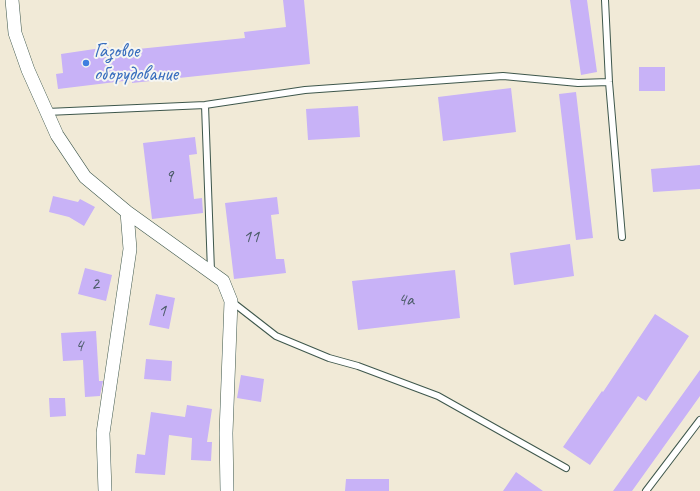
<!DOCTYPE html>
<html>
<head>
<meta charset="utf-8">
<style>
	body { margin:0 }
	canvas { display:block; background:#f1ead7 }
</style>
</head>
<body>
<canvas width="700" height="491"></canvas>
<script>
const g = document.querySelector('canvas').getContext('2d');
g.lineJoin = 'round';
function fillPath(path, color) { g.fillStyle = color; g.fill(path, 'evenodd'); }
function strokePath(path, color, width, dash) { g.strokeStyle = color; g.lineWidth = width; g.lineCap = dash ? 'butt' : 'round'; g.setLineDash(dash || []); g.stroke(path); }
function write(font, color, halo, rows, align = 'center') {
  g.font = font + ' Caveat,sans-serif'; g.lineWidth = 4; g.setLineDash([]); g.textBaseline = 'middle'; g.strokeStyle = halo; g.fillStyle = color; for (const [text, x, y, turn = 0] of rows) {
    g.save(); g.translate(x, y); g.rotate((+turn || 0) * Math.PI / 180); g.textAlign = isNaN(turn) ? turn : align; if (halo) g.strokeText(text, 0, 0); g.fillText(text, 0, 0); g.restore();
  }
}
const building = new Path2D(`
	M 283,0 L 304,0 L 310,64 L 132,83 L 132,80 L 58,89 L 56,74 L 63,73 L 61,54 L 108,47 L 109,52 L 245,38 L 244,32 L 286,27 Z
	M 570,0 L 587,0 L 597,72 L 581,75 Z
	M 639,67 L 665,67 L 665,91 L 639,91 Z
	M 511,88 L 516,132 L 443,141 L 438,97 Z
	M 576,92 L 593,238 L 576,240 L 559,94 Z
	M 358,106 L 360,137 L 308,140 L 306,109 Z
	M 195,137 L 197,154 L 189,155 L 194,199 L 202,198 L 203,213 L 152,219 L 143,143 Z
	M 700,165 L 700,189 L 653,192 L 651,169 Z
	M 53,196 L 78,202 L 80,199 L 95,207 L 84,226 L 69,217 L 49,212 Z
	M 277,197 L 279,214 L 271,215 L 276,259 L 284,259 L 286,273 L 234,279 L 225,203 Z
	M 570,244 L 574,276 L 514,285 L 510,253 Z
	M 85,268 L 112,275 L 106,301 L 78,294 Z
	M 455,270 L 460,318 L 358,330 L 352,281 Z
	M 156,294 L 175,298 L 169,329 L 149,325 Z
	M 655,314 L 689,336 L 646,401 L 638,396 L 590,465 L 563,447 L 602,391 L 603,392 Z
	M 96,331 L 99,381 L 103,381 L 100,396 L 85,397 L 83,360 L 63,361 L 61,333 Z
	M 146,359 L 172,361 L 171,381 L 144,379 Z
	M 700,370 L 700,396 L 632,491 L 613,491 Z
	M 241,375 L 264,379 L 261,402 L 237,398 Z
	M 49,398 L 65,398 L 66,416 L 50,417 Z
	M 187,405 L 212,409 L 207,442 L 212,442 L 211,461 L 191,460 L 192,438 L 169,435 L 165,475 L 135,473 L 137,454 L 145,455 L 151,412 L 185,417 Z
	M 516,472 L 543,491 L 503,491 Z
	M 346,479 L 389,479 L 389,491 L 345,491 Z`);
const lane = new Path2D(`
	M 605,0 L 609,82 L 622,237
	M 205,105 L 211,271
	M 47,112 L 205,105 L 305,90 L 503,76 L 578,83 L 609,82
	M 231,301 L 276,336 L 329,358 L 358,366 L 438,396 L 566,468
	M 646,491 L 700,420`);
const street = new Path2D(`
	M 12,0 L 15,33 L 28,70 L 57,135 L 85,177 L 127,212 L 223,281 L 231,301 L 226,433 L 227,491
	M 105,491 L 103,433 L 130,249 L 127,212`);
const markers = [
	[86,63,4,"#3f7fe0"]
];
const numberNames = [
	["9",169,177],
	["11",251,237],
	["2",95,284],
	["4а",406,300],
	["1",162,311],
	["4",79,346]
];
const shopNames = [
	["Газовое",94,52],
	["оборудование",94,75]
];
fillPath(building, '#c8b2f7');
strokePath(lane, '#3e574c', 8);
strokePath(street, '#3e574c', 14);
strokePath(lane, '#fff', 6);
strokePath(street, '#fff', 13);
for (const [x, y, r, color] of markers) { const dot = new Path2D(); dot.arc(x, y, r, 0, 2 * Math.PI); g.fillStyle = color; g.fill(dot); strokePath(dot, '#f6f6f2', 1.5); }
write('18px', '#495a65', null, numberNames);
write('20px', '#366cbe', '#f6f6f2', shopNames, 'left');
</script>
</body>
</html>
